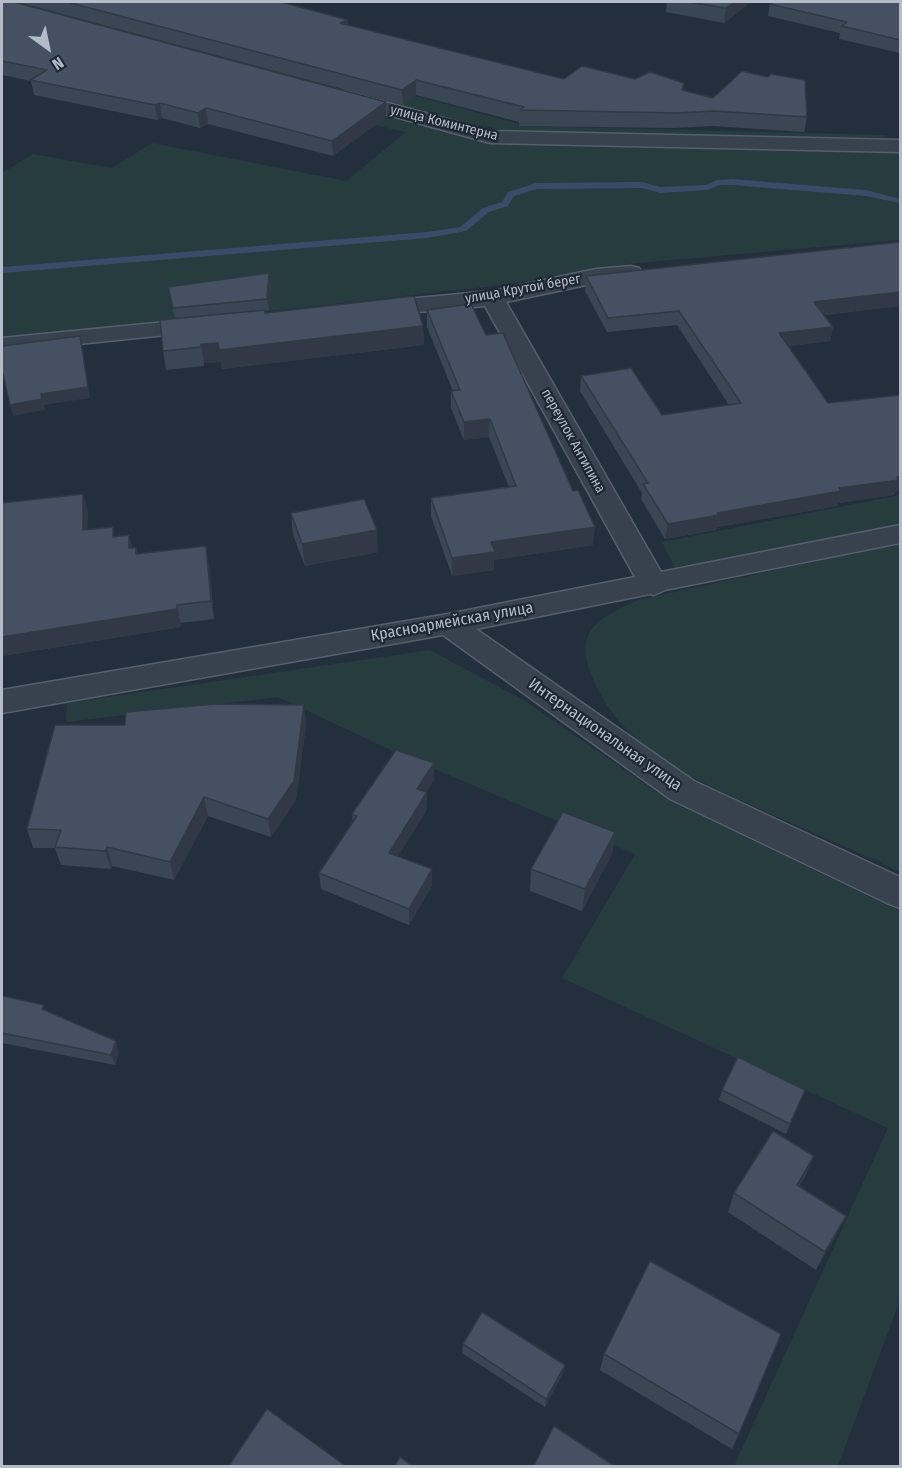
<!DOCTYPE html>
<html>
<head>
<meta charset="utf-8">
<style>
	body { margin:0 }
	#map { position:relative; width:902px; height:1468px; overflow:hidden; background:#242f3e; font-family:"Fira Sans Condensed",sans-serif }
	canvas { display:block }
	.frame { position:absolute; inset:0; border:3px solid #b4bcc9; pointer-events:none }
	.north { position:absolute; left:18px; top:18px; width:60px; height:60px; -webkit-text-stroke:4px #1d2633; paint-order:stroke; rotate:147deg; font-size:16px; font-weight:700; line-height:24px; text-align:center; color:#b4bcc9 }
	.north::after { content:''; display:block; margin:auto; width:21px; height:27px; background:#b4bcc9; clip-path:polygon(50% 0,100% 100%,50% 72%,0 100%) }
</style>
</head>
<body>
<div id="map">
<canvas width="902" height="1468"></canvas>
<div class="frame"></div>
<div class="north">N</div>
</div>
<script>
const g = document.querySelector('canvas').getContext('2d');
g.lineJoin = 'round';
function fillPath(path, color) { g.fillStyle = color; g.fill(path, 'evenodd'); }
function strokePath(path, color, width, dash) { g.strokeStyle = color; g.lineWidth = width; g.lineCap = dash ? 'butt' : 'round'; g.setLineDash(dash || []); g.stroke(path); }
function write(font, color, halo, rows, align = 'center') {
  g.font = font + ' "Fira Sans Condensed",sans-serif'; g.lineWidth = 4.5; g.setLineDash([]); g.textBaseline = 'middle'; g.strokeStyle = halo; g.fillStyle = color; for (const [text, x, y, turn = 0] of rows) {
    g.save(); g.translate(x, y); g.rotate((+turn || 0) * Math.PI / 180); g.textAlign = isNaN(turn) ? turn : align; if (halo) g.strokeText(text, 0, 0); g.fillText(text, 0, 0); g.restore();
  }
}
const green = new Path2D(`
	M 2,2 L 70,2 L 527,126 L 888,135 L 881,138 L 525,134 L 390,108 Z
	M 368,112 L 477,139 L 520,143 L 900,153 L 900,240 L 627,264 L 502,285 L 128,327 L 2,338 L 2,173 L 33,154 L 112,168 L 152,143 L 346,181 L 406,132 L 337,117 Z
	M 900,495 L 900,527 L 677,572 L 662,542 Z
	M 900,543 L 900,872 C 859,853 817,834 775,816 C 706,784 625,755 593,679 C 572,631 598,618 638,600 Z
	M 430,650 L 525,701 L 668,800 L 900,911 L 900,1300 L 838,1466 L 734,1466 L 888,1128 L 562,978 L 635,854 L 397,753 L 278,697 L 66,722 L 67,703 Z`);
const stream = new Path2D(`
	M 732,179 L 866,190 L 900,199 L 900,203 L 866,196 L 732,185 L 719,185 L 708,190 L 660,193 L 642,188 L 537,189 L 514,196 L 508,206 L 489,212 L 466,231 L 427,238 L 2,273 L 2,267 L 427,232 L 460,227 L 483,208 L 502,202 L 508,192 L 536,183 L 642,182 L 660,187 L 706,185 L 717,180 Z`);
const minor = new Path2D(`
	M 344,91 L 491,131 L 900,140 L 900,152 L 490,143 L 337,101 L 335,97 L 337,93 Z
	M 631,266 L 639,268 L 642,273 L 639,278 L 596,283 L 506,302 L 661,572 L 900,525 L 900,543 L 665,590 L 654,595 L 650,594 L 476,629 L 694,781 L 900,877 L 900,908 L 887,903 L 670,799 L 443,635 L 2,713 L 2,690 L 448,614 L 635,577 L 485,306 L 374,316 L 366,314 L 362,309 L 366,304 L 374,302 L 492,291 L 596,269 Z
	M 206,318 L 214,320 L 218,325 L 214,330 L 2,352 L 2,338 Z`);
const wall = new Path2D(`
	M 2,2 L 386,117 L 333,156 L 208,124 L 200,128 L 162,118 L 157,120 L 34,95 L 31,81 L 2,75 Z
	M 18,2 L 281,2 L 348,20 L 348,25 L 564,79 L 635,79 L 684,83 L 683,91 L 807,117 L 804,132 L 712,126 L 675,128 L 519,126 L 519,122 L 416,95 L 403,105 Z
	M 667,2 L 751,2 L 724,23 L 666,12 Z
	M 900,2 L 900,53 L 839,39 L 840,33 L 768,16 L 770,4 Z
	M 586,276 L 900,306 L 824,315 L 833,327 L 830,341 L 788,346 L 828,403 L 900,395 L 900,491 L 895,492 L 894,495 L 838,503 L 837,506 L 717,527 L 716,530 L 665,539 L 641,499 L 642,493 L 580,391 L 581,376 L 662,415 L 729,405 L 677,325 L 607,332 L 585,291 Z
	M 271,284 L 269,310 L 265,311 L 265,313 L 423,326 L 424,345 L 222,369 L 221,362 L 204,363 L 204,366 L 166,370 L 163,351 L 175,319 L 168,287 Z
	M 427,310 L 593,545 L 494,560 L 494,570 L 452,576 L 431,516 L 431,498 L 509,487 L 489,437 L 464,440 L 451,408 L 451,391 L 453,391 L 427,327 Z
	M 2,503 L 88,512 L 87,529 L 115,537 L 129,535 L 132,548 L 138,554 L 209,564 L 214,619 L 180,623 L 181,627 L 2,656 Z
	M 291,513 L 378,552 L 305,566 L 293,535 Z
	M 304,705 L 306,724 L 296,800 L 271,837 L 208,816 L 174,880 L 112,866 L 111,869 L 61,865 L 55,848 L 33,848 L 27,829 L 125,725 Z
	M 434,763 L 434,780 L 426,792 L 427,809 L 398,856 L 432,886 L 409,925 L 321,889 L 319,873 L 353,822 L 352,814 Z
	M 615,832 L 612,854 L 582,911 L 530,891 L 531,869 Z
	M 2,1000 L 46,1010 L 119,1052 L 115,1065 L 2,1043 Z
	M 722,1090 L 801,1100 L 786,1134 L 719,1100 Z
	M 806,1175 L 799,1186 L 846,1216 L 816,1270 L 728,1212 L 734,1193 Z
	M 463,1344 L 565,1365 L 563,1373 L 545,1407 L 462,1353 Z
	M 604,1354 L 739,1434 L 732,1449 L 600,1370 Z`);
const shadedWall = new Path2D(`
	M 735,2 L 751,2 L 724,23 L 726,8 Z
	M 348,20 L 348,34 L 340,23 Z
	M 416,80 L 416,95 L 403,105 L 402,90 Z
	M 386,102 L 386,117 L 333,156 L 332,141 Z
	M 160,103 L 162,118 L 157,120 L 155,105 Z
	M 206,108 L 208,124 L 200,128 L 198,113 Z
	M 269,273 L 271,284 L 269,310 L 267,299 Z
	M 900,292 L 900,306 L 811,316 L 814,302 Z
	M 423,326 L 424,345 L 222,369 L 221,362 L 204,363 L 201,344 Z
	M 833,327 L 830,341 L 776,348 L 779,333 Z
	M 80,336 L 90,398 L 44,405 L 45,410 L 13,416 L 10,405 L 41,394 Z
	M 490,419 L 489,437 L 464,440 L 464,422 Z
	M 900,477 L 900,491 L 895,492 L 894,495 L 838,503 L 837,506 L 717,527 L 716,530 L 665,539 L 668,524 L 717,513 Z
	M 83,494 L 88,512 L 87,547 L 83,530 Z
	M 595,527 L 593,545 L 494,560 L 494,570 L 452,576 L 452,558 L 491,542 Z
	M 377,530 L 378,552 L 305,566 L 302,544 Z
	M 129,535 L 133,553 L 129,548 Z
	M 206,546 L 209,564 L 214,619 L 211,601 Z
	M 177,605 L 181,627 L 2,656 L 2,637 Z
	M 304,705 L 306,724 L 296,800 L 271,837 L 268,819 Z
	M 434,763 L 434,780 L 418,806 L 417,789 Z
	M 427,792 L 427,809 L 390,870 L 389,853 Z
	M 204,797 L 208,816 L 174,880 L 170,862 Z
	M 615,832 L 612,854 L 582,911 L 585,889 Z
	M 107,847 L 112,866 L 111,869 L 105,851 Z
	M 432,869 L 432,886 L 409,925 L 409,909 Z
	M 116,1041 L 119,1052 L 115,1065 L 111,1055 Z
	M 814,1156 L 806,1175 L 789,1203 L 797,1185 Z
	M 846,1216 L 837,1234 L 816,1270 L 825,1252 Z
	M 565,1365 L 563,1373 L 545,1407 L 546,1399 Z`);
const building = new Path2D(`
	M 2,2 L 14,2 L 386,102 L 332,141 L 206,108 L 198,113 L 160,103 L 155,105 L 30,80 L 47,70 L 2,61 Z
	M 67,2 L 281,2 L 348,20 L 340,23 L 564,79 L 582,66 L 635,79 L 650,72 L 684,83 L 682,90 L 713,98 L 742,71 L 768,77 L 771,74 L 805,80 L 807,117 L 714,111 L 677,113 L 520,110 L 524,107 L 416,80 L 402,90 Z
	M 689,2 L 735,2 L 726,8 Z
	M 773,2 L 900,2 L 900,40 L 842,26 L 847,22 L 770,4 Z
	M 900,242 L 900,292 L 814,302 L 833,327 L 779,333 L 828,403 L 900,395 L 900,477 L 897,477 L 899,480 L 839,488 L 841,491 L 717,513 L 719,515 L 668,524 L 643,484 L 648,483 L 581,376 L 631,368 L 662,415 L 741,403 L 679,311 L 608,318 L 586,276 Z
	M 269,273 L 267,299 L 173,308 L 168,287 Z
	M 414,296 L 423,326 L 219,350 L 218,343 L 201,344 L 201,347 L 163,351 L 160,320 L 265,310 L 265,313 Z
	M 471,304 L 486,335 L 503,333 L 573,491 L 578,490 L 595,527 L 491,542 L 495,552 L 452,558 L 431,498 L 516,486 L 490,419 L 464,422 L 451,391 L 460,390 L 427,310 Z
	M 80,336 L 88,387 L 41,394 L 42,399 L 10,405 L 2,370 L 2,346 Z
	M 83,494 L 83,530 L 113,527 L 113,537 L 129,535 L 129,548 L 136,548 L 136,554 L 206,546 L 211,601 L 177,605 L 177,609 L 2,637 L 2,503 Z
	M 364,499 L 377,530 L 302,544 L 291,513 Z
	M 215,704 L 304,705 L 294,781 L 268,819 L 204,797 L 170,862 L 107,847 L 105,851 L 55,847 L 61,830 L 27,829 L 55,725 L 125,725 L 126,712 Z
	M 396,750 L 434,763 L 417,789 L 427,792 L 389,853 L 432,869 L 409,909 L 319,873 L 357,816 L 352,814 Z
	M 563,812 L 615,832 L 585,889 L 531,869 Z
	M 3,996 L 44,1005 L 42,1009 L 116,1041 L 111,1055 L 2,1033 L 2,1000 Z
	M 738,1057 L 805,1090 L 790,1124 L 722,1090 Z
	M 773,1131 L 814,1156 L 797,1185 L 846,1216 L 825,1252 L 734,1193 Z
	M 650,1261 L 781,1334 L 739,1434 L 604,1354 Z
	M 482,1312 L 565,1365 L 546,1399 L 463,1344 Z
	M 267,1409 L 347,1467 L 232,1467 L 230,1464 Z
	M 554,1426 L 616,1467 L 536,1467 L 534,1465 Z
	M 400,1457 L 414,1467 L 394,1467 Z`);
const farStreetnames = [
	["улица Коминтерна",444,123,14],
	["улица Крутой берег",523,289,-10],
	["переулок Антипина",573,441,61]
];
const streetNames = [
	["Красноармейская улица",452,622,-10],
	["Интернациональная улица",605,735,35]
];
fillPath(green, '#263c3f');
fillPath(stream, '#394c67');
strokePath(minor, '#565f6c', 3);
fillPath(minor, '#38414e');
fillPath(wall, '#3b4654');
fillPath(shadedWall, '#303945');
fillPath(building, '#455162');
strokePath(building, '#303945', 1.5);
write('14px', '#b4bcc9', '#1d2633', farStreetnames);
write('16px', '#b4bcc9', '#1d2633', streetNames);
</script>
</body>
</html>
